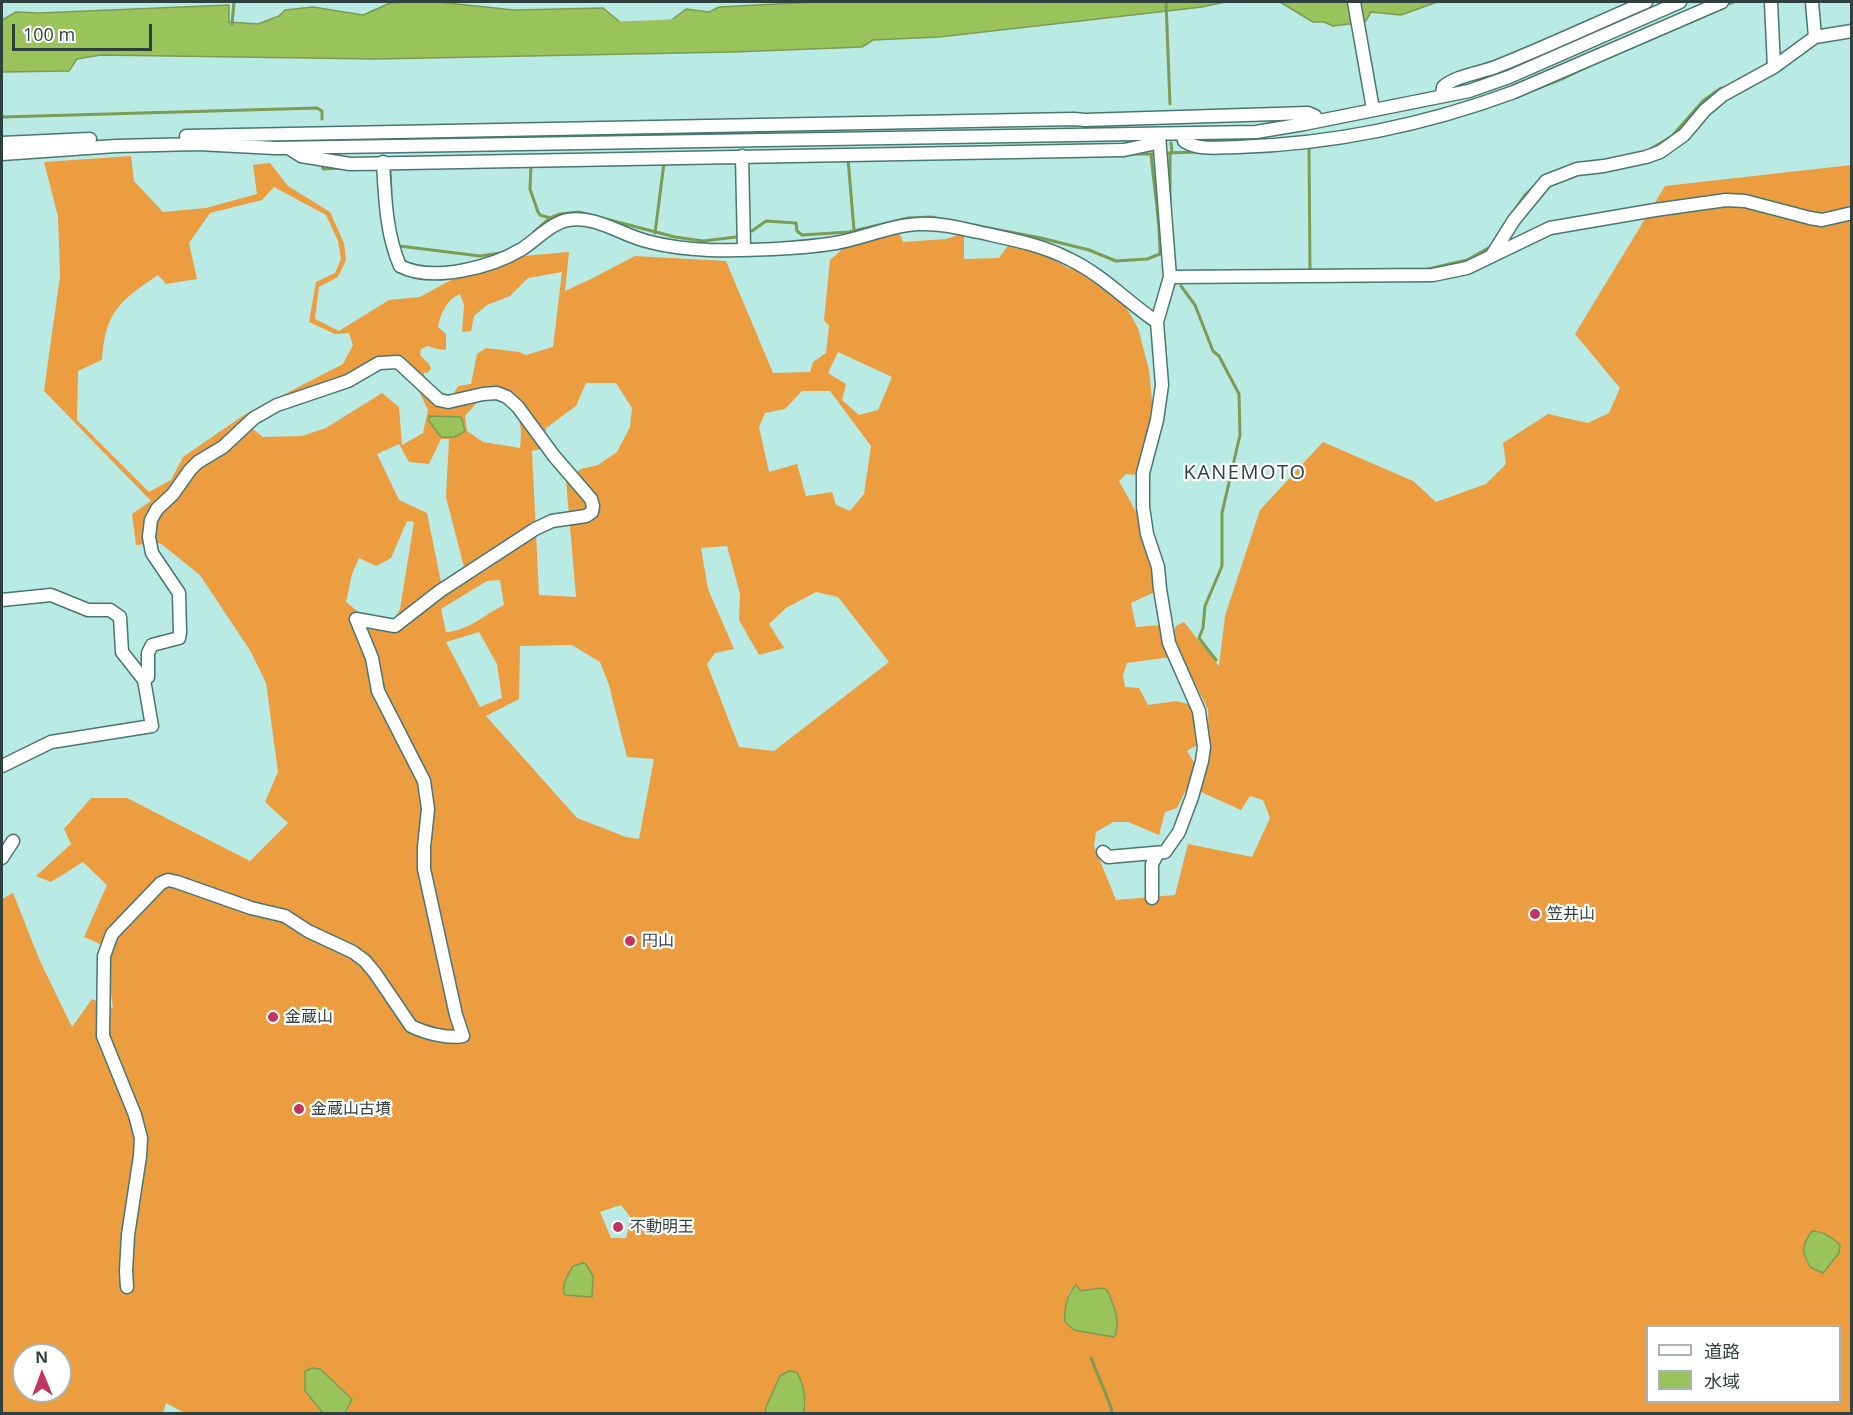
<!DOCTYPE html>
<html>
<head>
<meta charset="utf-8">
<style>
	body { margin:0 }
	#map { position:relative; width:1853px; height:1415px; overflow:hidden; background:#baeae4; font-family:"Open Sans","Noto Sans JP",sans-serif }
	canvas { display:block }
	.frame { position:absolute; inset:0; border:3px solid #2e413f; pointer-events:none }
	.legend { position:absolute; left:1646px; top:1325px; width:195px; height:78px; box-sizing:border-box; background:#fff; border:2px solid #abb3b2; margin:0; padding:8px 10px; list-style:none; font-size:18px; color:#2e413f }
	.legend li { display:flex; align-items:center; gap:12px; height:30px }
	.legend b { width:30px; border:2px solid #abb3b2 }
	.north { position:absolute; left:12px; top:1343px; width:60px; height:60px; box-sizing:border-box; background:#fff; border:2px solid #abb3b2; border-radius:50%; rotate:359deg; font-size:16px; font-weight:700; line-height:24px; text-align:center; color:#2e413f }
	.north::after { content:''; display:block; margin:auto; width:21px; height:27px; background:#c33460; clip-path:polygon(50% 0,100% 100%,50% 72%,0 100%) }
	.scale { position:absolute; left:12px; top:24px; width:140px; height:27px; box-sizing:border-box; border:3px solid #2e413f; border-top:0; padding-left:8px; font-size:18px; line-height:21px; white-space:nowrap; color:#2e413f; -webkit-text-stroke:4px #fff; paint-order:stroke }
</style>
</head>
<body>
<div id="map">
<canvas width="1853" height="1415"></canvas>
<div class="frame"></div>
<ul class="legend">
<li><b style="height:8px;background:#fff"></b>道路</li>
<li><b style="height:16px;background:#9bc35b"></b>水域</li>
</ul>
<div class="north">N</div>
<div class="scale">100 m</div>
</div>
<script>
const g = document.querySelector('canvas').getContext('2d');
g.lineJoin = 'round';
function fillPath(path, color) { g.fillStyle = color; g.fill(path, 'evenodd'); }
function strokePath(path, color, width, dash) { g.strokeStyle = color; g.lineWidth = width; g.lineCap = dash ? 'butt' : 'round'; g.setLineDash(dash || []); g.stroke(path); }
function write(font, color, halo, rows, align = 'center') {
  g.font = font + ' "Open Sans","Noto Sans JP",sans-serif'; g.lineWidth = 4.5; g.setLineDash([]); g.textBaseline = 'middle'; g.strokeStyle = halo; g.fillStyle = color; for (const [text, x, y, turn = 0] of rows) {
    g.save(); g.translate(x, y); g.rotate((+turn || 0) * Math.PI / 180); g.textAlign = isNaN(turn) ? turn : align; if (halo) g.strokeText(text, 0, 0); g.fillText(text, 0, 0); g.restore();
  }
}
const forest = new Path2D(`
	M 131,156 L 134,181 L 163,212 L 206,208 L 257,194 L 253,165 L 270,163 L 288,186 L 330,212 L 344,243 L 346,260 L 338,277 L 319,287 L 315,319 L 339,331 L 389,300 L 420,297 L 451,280 L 523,256 L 569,252 L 565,291 L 589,280 L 635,256 L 726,261 L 773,373 L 810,372 L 813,362 L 826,353 L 829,326 L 824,320 L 830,260 L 847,245 L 899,232 L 903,242 L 946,239 L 964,233 L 964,259 L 999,258 L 1009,244 L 1038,251 L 1068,268 L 1083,271 L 1105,285 L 1126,307 L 1138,328 L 1149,370 L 1153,409 L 1140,470 L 1134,475 L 1126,474 L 1119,481 L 1140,519 L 1157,591 L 1131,603 L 1136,627 L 1162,625 L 1171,657 L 1127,663 L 1123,675 L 1125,687 L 1139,688 L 1148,705 L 1176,701 L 1188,704 L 1194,713 L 1199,744 L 1187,751 L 1197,767 L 1177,808 L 1165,812 L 1159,835 L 1128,822 L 1113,822 L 1096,832 L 1094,846 L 1116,900 L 1175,895 L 1188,844 L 1252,857 L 1270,818 L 1263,800 L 1250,796 L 1241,810 L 1201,792 L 1209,750 L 1208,709 L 1172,640 L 1176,626 L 1184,622 L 1219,666 L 1225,616 L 1260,510 L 1323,442 L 1413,481 L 1436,502 L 1486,484 L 1506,464 L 1503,443 L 1548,414 L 1588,423 L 1609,413 L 1620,388 L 1575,334 L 1665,186 L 1851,165 L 1851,1413 L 804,1414 L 806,1401 L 766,1407 L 765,1413 L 345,1414 L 348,1410 L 328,1376 L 305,1371 L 305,1391 L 323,1413 L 183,1413 L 183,1412 L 166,1403 L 163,1413 L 2,1413 L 2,899 L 13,893 L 40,961 L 72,1027 L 92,999 L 113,1008 L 109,981 L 111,949 L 84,937 L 107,885 L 83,862 L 51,882 L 36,876 L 71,844 L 64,829 L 91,798 L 127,798 L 250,861 L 288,823 L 265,802 L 278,772 L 266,683 L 251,652 L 200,575 L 160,543 L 136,545 L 132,514 L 151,501 L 44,391 L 60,276 L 58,216 L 44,162 ZM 274,187 L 326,215 L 338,241 L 341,259 L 335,273 L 316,282 L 309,322 L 335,334 L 349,333 L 353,345 L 343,364 L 244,415 L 183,457 L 171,480 L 149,492 L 77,420 L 78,371 L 102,360 C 105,311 121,300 158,275 L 166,284 L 197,279 L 189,243 L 210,213 L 262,200 ZM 562,272 L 553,347 L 526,355 L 519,352 L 486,348 L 477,354 L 471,384 L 458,386 L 452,396 C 438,392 432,386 424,375 L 424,372 L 427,373 L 431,369 L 429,364 L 420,355 L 421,349 L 428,346 L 437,349 L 446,350 L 446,334 L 438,327 C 441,313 446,300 460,294 L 464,305 L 462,332 L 471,331 L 474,316 L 487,305 L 510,296 L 528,278 ZM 838,352 L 892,377 L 878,410 L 859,415 L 842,400 L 846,384 L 828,373 ZM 396,363 L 413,379 L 428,410 L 423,433 L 402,445 L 399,407 L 382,393 L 326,428 L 302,436 L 263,437 L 250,427 L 266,415 ZM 586,383 L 616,383 L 632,408 L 630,427 L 617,452 L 598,465 L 581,469 L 566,480 L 576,597 L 539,595 L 532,451 L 544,448 L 546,428 L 576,406 ZM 802,391 L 830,391 L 871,446 L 864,494 L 850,511 L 836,505 L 832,492 L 806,496 L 797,464 L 769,472 L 759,427 L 765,413 L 785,409 ZM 500,398 C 520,416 523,421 520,448 L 483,442 L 467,431 L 465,416 L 480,399 ZM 441,439 L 449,439 L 446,497 L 464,567 L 441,582 L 427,513 L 399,500 L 377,454 L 399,444 L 409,462 L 429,464 ZM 407,521 L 414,522 L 400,609 L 394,619 L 361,614 L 346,602 L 352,574 L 359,558 L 376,566 L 391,558 ZM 727,546 L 740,594 L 739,620 L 759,655 L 784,648 L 769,624 L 786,608 L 816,592 L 838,597 L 889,662 L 774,751 L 739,747 L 707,664 L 715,653 L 734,649 L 708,589 L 701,548 ZM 500,580 L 504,605 C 484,615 468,631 446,632 L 441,609 L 487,581 ZM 479,632 L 497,664 L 502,698 L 480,707 L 446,642 ZM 572,645 L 600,662 L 609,685 L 627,757 L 654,759 L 639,839 L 626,837 L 577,818 L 486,716 L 519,699 L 520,646 ZM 621,1205 L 631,1218 L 626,1238 L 611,1238 L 600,1212 ZM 1076,1285 L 1081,1291 L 1102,1288 L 1115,1337 L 1074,1330 L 1065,1313 L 1069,1292 ZM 1648,1326 L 1840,1326 L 1840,1402 L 1648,1402 ZM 24,1355 L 60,1355 L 60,1391 L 24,1391 Z`);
const water = new Path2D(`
	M 404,2 L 438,2 L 514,10 L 603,8 L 637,36 L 652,35 L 686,9 L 709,12 L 719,7 L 815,2 L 1225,2 L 1202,7 L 1080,21 L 939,37 L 873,40 L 862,47 L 733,52 L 375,59 L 101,55 L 77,59 L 69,71 L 2,72 L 2,20 L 16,12 L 39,13 L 229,5 L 229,22 L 258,24 L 279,16 L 285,10 L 313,7 L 363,15 L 390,3 Z
	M 1280,2 L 1437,2 L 1401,15 L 1371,12 L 1365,22 L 1333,26 L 1324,22 L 1313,22 Z
	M 429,416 L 461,417 L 465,431 L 455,437 L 441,437 L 429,421 Z
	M 1812,1231 C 1823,1231 1832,1237 1840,1245 L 1839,1253 L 1823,1273 L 1810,1267 C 1801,1250 1801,1247 1812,1231 Z
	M 583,1263 L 586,1264 L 593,1276 L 592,1297 L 565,1295 C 560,1286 569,1274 573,1266 Z
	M 1076,1285 L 1081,1291 L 1102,1288 L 1107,1290 C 1113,1303 1122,1323 1114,1337 L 1074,1330 L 1065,1322 C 1064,1309 1067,1294 1076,1285 Z
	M 312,1368 L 320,1369 L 352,1399 L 345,1413 L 323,1413 L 305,1391 L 305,1371 Z
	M 789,1371 L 797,1372 C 804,1386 806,1397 804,1413 L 765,1413 L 766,1407 L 780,1376 Z`);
const stream = new Path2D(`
	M 1166,2 L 1170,104
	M 1725,5 L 1734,2
	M 232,24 L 234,2
	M 1528,92 L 1564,78 L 1591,65
	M 2,117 L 317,108 L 322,111 L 322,119
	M 1171,143 L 1172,153
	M 1649,150 L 1672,136 L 1703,101 L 1721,88 L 1726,88
	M 1168,153 L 1199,152
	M 1170,153 L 1170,217
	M 1131,154 L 1156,154
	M 848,159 L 854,230
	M 322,165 L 323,169 L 342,168
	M 531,165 L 530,189 L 538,212 L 540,215 L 550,218
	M 390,167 L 391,192
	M 1511,215 L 1525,195 L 1538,183
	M 752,231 L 766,221 L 796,223 L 797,231 L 802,235 L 849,232 L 908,218 L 931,217 L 1041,238 L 1089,250 L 1116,261 L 1147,259 L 1160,254 C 1160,220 1154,187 1151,154
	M 534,232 L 550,218 L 560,214 L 579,212 L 675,237 L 703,241 L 736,237
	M 655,233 L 664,163
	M 399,246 L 480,256 L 501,253
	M 1428,269 L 1467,260 L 1492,246
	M 1308,271 L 1310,271 L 1309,146
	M 1181,286 L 1195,305 L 1213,351 L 1219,356 L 1239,394 L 1240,435 L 1222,513 L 1222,566 L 1205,606 L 1203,628 L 1199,638 L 1216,660
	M 1091,1358 L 1111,1407 L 1112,1414`);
const river = new Path2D(`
	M 609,30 L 683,27`);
const minor = new Path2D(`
	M 1354,2 L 1373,109
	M 1771,2 L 1774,67
	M 1812,2 L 1815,37
	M 1442,96 L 1443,87 C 1457,75 1481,73 1498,66 C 1548,46 1597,23 1646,2
	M 1183,134 L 1184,141 C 1199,151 1221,147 1238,147 C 1333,144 1425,125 1514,92 L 1722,2
	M 186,136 L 1074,119 L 1085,120 L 1308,113 L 1315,116 L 1318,121
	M 2,143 L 90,139
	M 290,149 L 301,156 L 350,164 L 1124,150 L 1152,144 L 1159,139
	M 2,154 L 116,146 L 198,144 L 275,148 L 1256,132 L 1304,124 L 1469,91 L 1509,77 L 1680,2
	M 742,156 L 744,249
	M 383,162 C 385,197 386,234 400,266 C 433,283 492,267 522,249 C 536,240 551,223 568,220 C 597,215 622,236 650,242 C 669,247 689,249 709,250 C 747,251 798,249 836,243 C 864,238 891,225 920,224 C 940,223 959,228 978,232 C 1009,239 1040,244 1069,259 C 1103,275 1127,302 1157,322
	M 1492,255 L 1514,220 L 1546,181 L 1577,169 L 1604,166 L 1646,157 L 1660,152 L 1684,135 L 1705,110 L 1723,95 L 1774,67 L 1815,37 L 1852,31
	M 1170,277 L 1433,275 L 1467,268 L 1550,228 L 1655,210 L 1726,200 L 1745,201 L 1810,218 L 1822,220 L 1852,213
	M 2,600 L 51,595 L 88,610 L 110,610 L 120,617 L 122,652 L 144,680 L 152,726 L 51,742 L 2,766
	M 1103,852 L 1108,857 L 1165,852 L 1179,832 L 1192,797 L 1202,761 L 1204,747 L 1199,711 L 1169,643 L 1160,589 L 1158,567 L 1147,534 L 1143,507 L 1143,473 L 1157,420 L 1162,385 L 1157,322 L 1170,277 L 1159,135
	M 2,858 L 13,841
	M 1152,898 L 1152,864 L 1158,853
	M 127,1287 L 126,1271 L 128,1235 L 140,1156 L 141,1138 L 135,1115 L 103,1036 L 104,956 L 112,934 L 161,883 L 168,880 L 177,882 L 251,908 L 285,916 L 308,931 L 353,952 L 365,961 L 375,973 L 411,1026 C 425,1033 448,1039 463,1036 L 456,1015 L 424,869 L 424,847 L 428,809 L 424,781 L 378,691 L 372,658 L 356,619 L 395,626 L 440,591 L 535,529 L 552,521 L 586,516 L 592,512 L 593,506 L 591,499 L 554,456 L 518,407 L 507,397 L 497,393 L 483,394 L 448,402 L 439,400 L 398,362 L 379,363 L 348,381 L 277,405 L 254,418 L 223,447 L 198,462 L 190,470 L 173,494 L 157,509 L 151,520 L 149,537 L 152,553 L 179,593 L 180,633 L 179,638 L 152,645 L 148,653 L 148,677 L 144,680`);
const markers = [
	[1535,914,6,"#c33460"],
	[630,941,6,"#c33460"],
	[273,1017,6,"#c33460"],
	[299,1109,6,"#c33460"],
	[618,1227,6,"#c33460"]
];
const poiNames = [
	["笠井山",1547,914],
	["円山",642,941],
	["金蔵山",285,1017],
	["金蔵山古墳",311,1109],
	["不動明王",630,1227]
];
const quarterNames = [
	["KANEMOTO",1245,473]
];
fillPath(forest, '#eb9d40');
fillPath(water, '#9bc35b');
strokePath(water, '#7a9c53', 1.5);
strokePath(stream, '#7a9c53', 3);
strokePath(river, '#9bc35b', 16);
strokePath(minor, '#497671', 15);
strokePath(minor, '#fff', 12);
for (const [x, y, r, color] of markers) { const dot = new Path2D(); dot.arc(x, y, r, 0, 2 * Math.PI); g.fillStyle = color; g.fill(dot); strokePath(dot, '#fff', 2); }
write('16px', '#2e413f', '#fff', poiNames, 'left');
g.letterSpacing = '1.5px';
write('20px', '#2e413f', '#fff', quarterNames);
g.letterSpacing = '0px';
</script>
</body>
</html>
